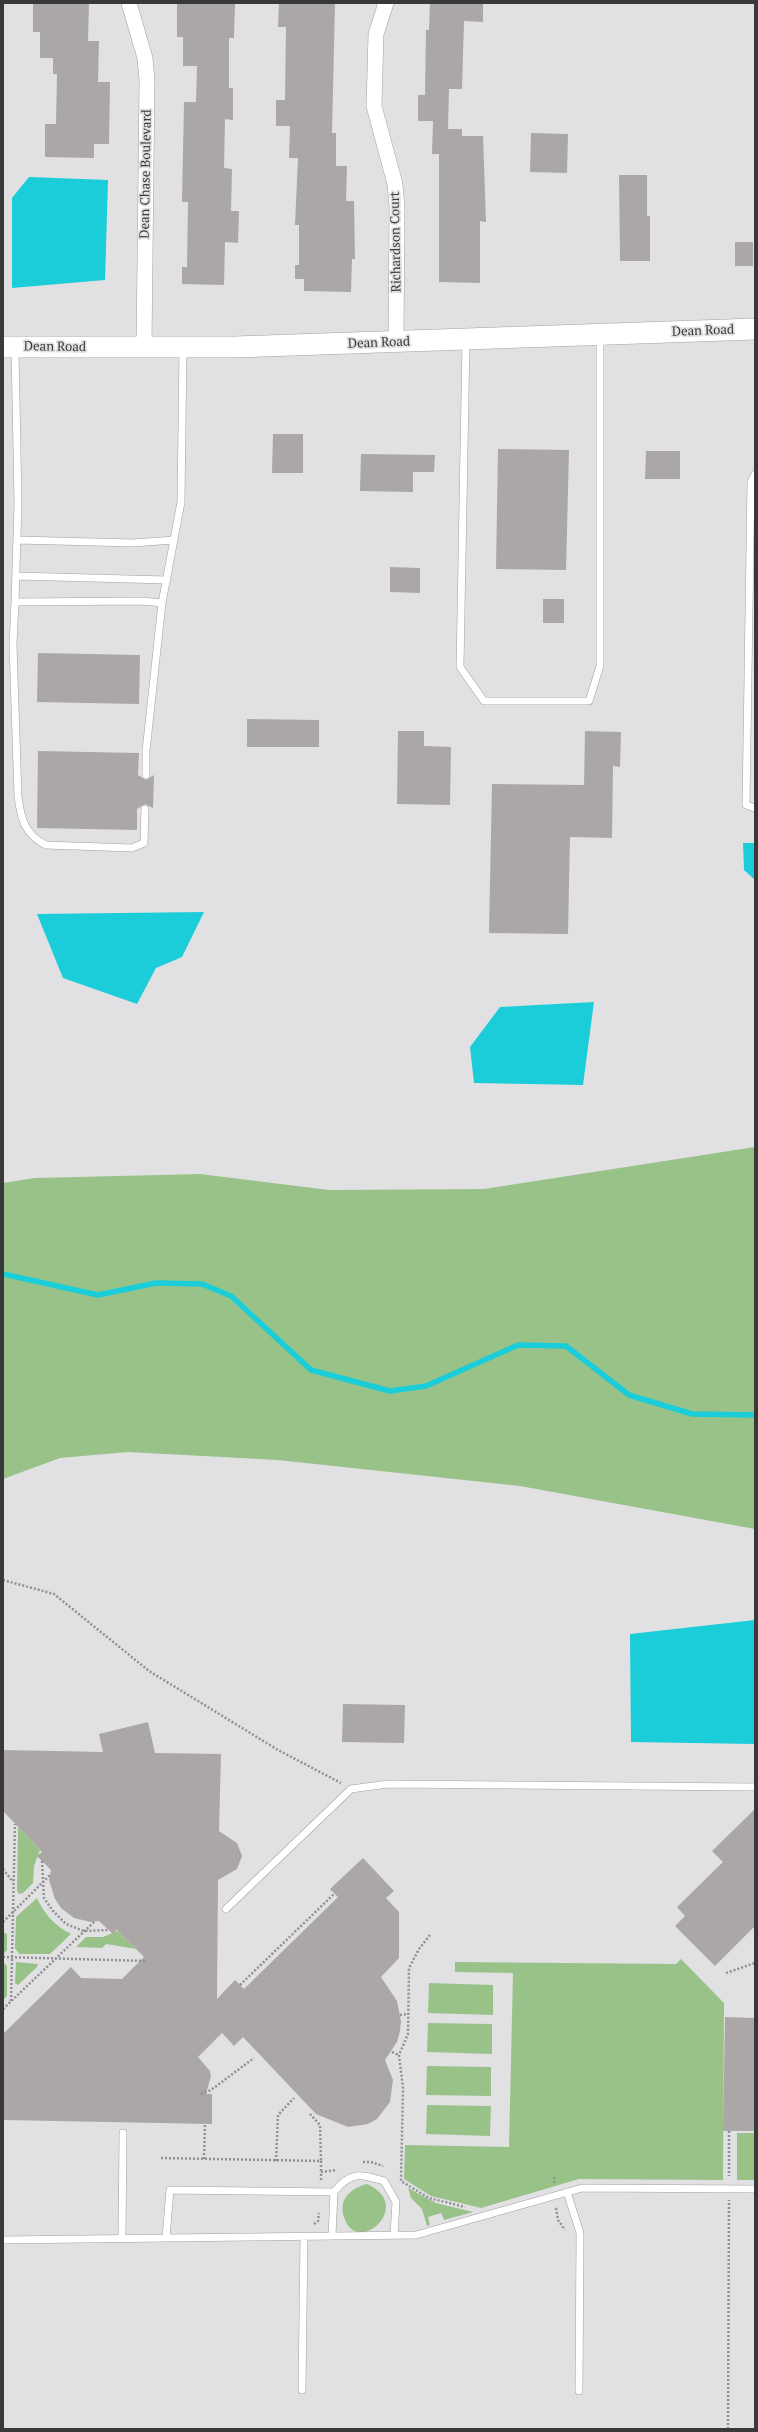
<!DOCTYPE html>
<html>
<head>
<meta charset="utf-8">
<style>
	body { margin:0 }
	#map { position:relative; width:758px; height:2432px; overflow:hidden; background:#e1e1e3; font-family:"PT Serif",serif }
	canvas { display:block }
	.frame { position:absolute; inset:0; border:4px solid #39393a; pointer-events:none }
</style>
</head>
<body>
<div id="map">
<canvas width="758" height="2432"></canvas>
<div class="frame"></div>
</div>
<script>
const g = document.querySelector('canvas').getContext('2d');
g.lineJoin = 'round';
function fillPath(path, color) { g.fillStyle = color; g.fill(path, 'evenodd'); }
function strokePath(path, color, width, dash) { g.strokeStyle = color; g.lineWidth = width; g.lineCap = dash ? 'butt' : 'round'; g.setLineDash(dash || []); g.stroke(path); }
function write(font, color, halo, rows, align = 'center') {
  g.font = font + ' "PT Serif",serif'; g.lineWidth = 3.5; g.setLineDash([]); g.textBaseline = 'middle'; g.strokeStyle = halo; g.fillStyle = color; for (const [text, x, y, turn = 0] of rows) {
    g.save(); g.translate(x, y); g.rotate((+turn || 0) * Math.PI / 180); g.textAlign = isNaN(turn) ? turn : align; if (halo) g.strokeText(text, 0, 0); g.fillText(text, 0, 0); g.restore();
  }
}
const green = new Path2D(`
	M 755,1147 L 755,1529 L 520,1486 L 278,1460 L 128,1452 L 60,1458 L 3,1479 L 3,1183 L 35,1178 L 200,1174 L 329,1190 L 484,1189 Z
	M 18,1827 L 40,1850 L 34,1866 L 33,1883 L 23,1893 L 19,1894 L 17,1891 Z
	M 37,1898 C 44,1914 55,1926 71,1934 L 50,1954 L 19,1954 L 15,1948 L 16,1917 Z
	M 118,1931 L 136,1949 L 106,1944 L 102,1948 L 76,1947 L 86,1937 L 103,1937 Z
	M 3,1932 L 7,1934 L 7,1950 L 4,1953 Z
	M 681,1959 L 724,2003 L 723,2180 L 579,2179 L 481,2208 L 431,2196 L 404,2179 L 405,2145 L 509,2147 L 513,1973 L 455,1972 L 455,1962 L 676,1964 Z
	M 3,1962 L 7,1966 L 7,1996 L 3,2000 Z
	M 16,1962 L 38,1964 L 37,1967 L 18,1985 L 15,1983 Z
	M 429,1983 L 493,1985 L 493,2015 L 428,2013 Z
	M 428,2023 L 492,2024 L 492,2054 L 427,2052 Z
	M 427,2066 L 491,2067 L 491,2096 L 426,2095 Z
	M 427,2105 L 491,2106 L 490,2136 L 426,2134 Z
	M 737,2133 L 755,2133 L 755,2180 L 737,2180 Z
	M 367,2184 C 416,2206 356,2258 344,2217 C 338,2199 351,2188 367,2184 Z
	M 408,2188 L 436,2203 L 473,2212 L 444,2220 L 441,2213 L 428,2217 L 430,2225 L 427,2226 L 422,2209 L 411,2198 Z`);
const water = new Path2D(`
	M 29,177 L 108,180 L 105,280 L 12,288 L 12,198 Z
	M 743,843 L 755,843 L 755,880 L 744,870 Z
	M 204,912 L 182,957 L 156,968 L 137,1004 L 63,978 L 37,914 Z
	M 594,1002 L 583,1085 L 474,1083 L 470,1047 L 500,1007 Z
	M 755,1620 L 755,1744 L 631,1742 L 630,1634 Z`);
const stream = new Path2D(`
	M 3,1274 L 98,1295 L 156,1283 L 202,1284 L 231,1296 L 311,1370 L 390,1391 L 426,1386 L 518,1345 L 566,1346 L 629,1395 L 692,1414 L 755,1415`);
const building = new Path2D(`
	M 33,3 L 89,3 L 88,41 L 99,41 L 98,82 L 110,82 L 109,144 L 94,144 L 94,158 L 45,157 L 45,124 L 56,124 L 57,74 L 53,74 L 53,58 L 40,58 L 40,32 L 33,32 Z
	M 177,3 L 235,4 L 234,38 L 229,38 L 229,88 L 233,88 L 233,120 L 225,119 L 224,168 L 232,169 L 231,211 L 239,211 L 238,243 L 225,242 L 224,285 L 182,284 L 182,267 L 187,267 L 188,202 L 182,202 L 184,102 L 196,102 L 197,66 L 183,66 L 183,37 L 177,37 Z
	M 279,3 L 335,3 L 332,133 L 336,133 L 336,166 L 347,166 L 346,201 L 354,201 L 355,259 L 352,259 L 351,292 L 304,291 L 304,279 L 295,279 L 295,265 L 299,265 L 299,225 L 295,225 L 298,158 L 289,158 L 290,126 L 276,126 L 276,100 L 285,100 L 286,27 L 278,27 Z
	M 430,3 L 483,3 L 483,22 L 464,21 L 462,89 L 449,89 L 448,129 L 462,129 L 462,136 L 483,136 L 486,222 L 480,221 L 480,283 L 439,282 L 439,154 L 432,154 L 433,121 L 418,121 L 418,95 L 425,95 L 426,30 L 429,30 Z
	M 531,133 L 568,134 L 567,173 L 530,172 Z
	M 619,175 L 647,175 L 647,216 L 650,216 L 650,261 L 620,261 Z
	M 735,242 L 753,242 L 753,266 L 735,266 Z
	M 273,434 L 303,434 L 303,473 L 272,473 Z
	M 498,449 L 569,450 L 566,570 L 496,569 Z
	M 646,451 L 680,451 L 680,479 L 645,479 Z
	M 361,454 L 435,455 L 434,472 L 413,472 L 413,492 L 360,491 Z
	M 390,567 L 420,568 L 420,593 L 390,592 Z
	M 543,599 L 564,599 L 564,623 L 543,623 Z
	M 38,653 L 140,655 L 139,704 L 37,702 Z
	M 247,719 L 319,720 L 319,747 L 247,747 Z
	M 398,731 L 424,731 L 424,746 L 451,747 L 450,805 L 397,804 Z
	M 585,731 L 621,732 L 620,767 L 613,766 L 612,838 L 570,837 L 568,934 L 489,933 L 492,784 L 584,785 Z
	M 38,751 L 139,753 L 138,775 L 146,780 L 154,775 L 153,808 L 145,804 L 137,809 L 137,830 L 37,828 Z
	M 343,1704 L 405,1705 L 404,1743 L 342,1742 Z
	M 148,1722 L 155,1753 L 221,1754 L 219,1831 L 237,1843 L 242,1856 L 237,1869 L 218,1880 L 217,1999 L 235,1980 L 244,1989 L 338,1897 L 330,1889 L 363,1858 L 394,1891 L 386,1898 L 399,1912 L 399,1958 L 381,1977 L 397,2001 L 401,2021 L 400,2031 L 397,2042 L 385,2060 L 393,2080 L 390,2102 L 377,2119 L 368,2124 L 348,2127 L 316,2114 L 243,2037 L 234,2046 L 222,2033 L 198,2057 L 210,2071 L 211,2076 L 206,2094 L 212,2094 L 212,2124 L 3,2120 L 3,2034 L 71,1967 L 81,1978 L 122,1979 L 144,1957 L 117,1930 L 113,1934 L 99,1921 L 91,1922 L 74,1918 L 61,1908 L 55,1899 L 49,1880 L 51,1870 L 37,1856 L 42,1852 L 3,1811 L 3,1750 L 103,1752 L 99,1734 Z
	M 755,1809 L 755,1926 L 715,1966 L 675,1926 L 685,1916 L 677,1907 L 723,1862 L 712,1851 Z
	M 725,2017 L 755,2018 L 755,2131 L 723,2131 Z`);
const path = new Path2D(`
	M 3,1580 L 54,1594 L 149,1671 L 278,1750 L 341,1783
	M 42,1861 L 44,1898 L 53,1911 L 66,1924 L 84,1931 L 108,1930
	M 3,1869 L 13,1882
	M 3,1922 L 50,1875
	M 430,1935 L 419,1949 L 409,1968 L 408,2034 L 399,2055 L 403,2088 L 401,2181 L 429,2198 L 465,2207
	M 3,1957 L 147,1961
	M 726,1973 L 755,1963
	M 240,1985 L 334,1894
	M 11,2001 L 15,1824
	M 3,2009 L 94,1922
	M 400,2015 L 408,2014
	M 392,2052 L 399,2055
	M 201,2094 L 211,2090 L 254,2058
	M 310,2114 L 320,2125 L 321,2161
	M 729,2131 L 729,2176
	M 161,2158 L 321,2161 L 321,2172
	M 204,2159 L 205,2124
	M 276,2161 L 278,2115 L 294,2098
	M 363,2162 L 371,2162 L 383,2166
	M 321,2180 L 321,2172 L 337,2170
	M 554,2183 L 555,2175
	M 556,2208 L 558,2220 L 565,2230
	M 314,2224 L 318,2221 L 319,2213
	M 728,2429 L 729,2200`);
const lane = new Path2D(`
	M 466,340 L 460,667 L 484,701 L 589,701 L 600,666 L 600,335
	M 15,349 L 18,503 L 15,602 L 142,601 L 162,603 L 181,502 L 183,349
	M 755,474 L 751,482 L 746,805 L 755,808
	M 17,540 L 133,543 L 174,540
	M 16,576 L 167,580
	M 15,602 L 13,645 L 18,797 C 21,819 25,835 46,845 L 132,848 L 144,843 L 145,809
	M 146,775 L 146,751 L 162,603
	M 226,1909 L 351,1789 L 388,1784 L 755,1787
	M 334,2192 C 351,2171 360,2174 384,2181 L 396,2202 L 394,2235
	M 567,2192 L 580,2233 L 579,2391
	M 122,2238 L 123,2133
	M 166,2238 L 170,2190 L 334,2192 L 332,2236
	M 3,2240 L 416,2235 L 582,2188 L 755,2189
	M 302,2390 L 304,2237`);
const street = new Path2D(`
	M 129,3 L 145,58 L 147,80 L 144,348
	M 386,3 L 376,34 L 374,106 L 395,184 L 397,208 L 396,342`);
const secondary = new Path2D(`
	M 3,347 L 235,347 L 755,329`);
const streetNames = [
	["Dean Chase Boulevard",146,174,-89],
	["Richardson Court",396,242,-91],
	["Dean Road",703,331,-2],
	["Dean Road",379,343,-2],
	["Dean Road",55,347,1]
];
fillPath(green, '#99c288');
fillPath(water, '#1acdd9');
strokePath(stream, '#1acdd9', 5.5);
fillPath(building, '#aaa7a6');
strokePath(lane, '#a0a0a2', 8);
strokePath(street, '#a0a0a2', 16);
strokePath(secondary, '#a0a0a2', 22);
strokePath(path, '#909092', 2.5, [2, 2]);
strokePath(lane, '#fff', 7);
strokePath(street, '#fff', 15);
strokePath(secondary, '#fff', 21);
write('13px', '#39393a', '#e1e1e3', streetNames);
</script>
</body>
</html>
